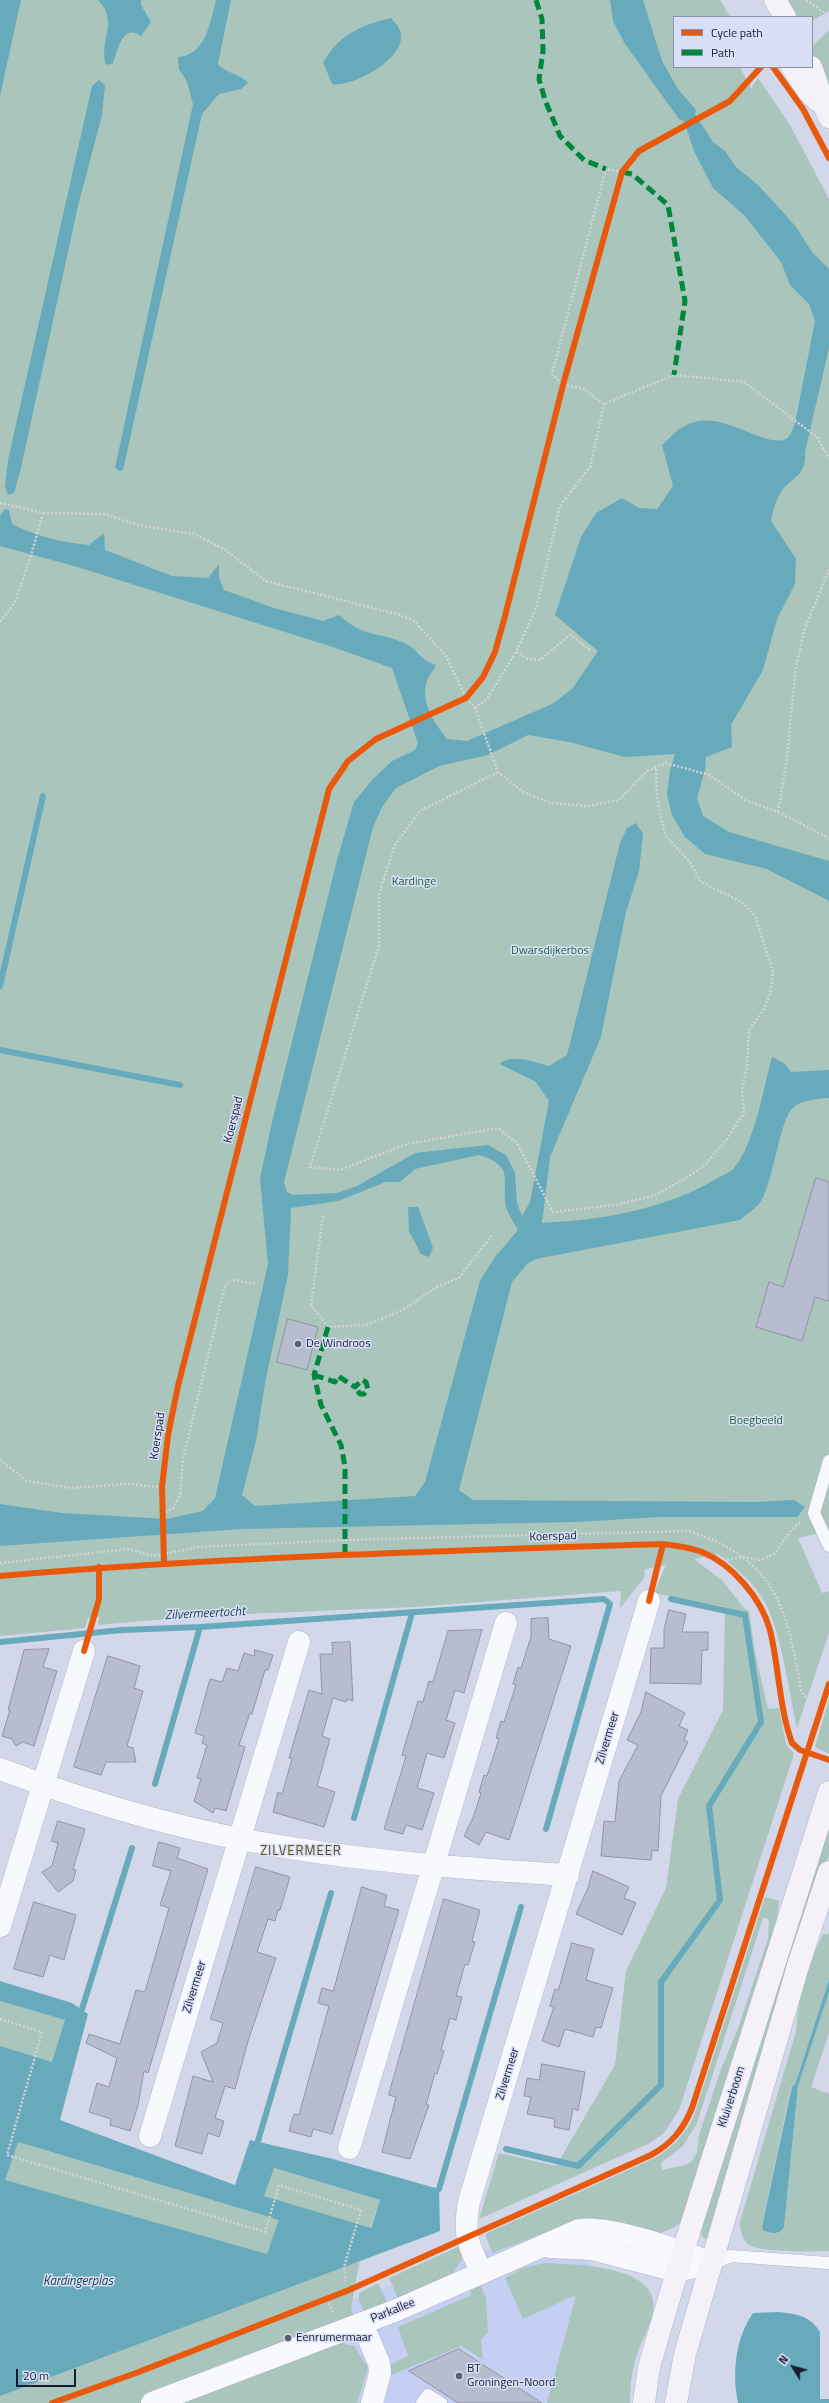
<!DOCTYPE html>
<html>
<head>
<meta charset="utf-8">
<style>
	body { margin:0 }
	#map { position:relative; width:829px; height:2403px; overflow:hidden; background:#d2d7ea; font-family:"Titillium Web",sans-serif }
	canvas { display:block }
	.legend { position:absolute; left:673px; top:16px; width:140px; height:52px; box-sizing:border-box; background:#d8dff7; border:1px solid #8b91a8; margin:0; padding:5px 7px; list-style:none; font-size:12px; color:#181d32 }
	.legend li { display:flex; align-items:center; gap:8px; height:20px }
	.legend b { width:20px; border:1px solid #8b91a8 }
	.north { position:absolute; left:773px; top:2347px; width:40px; height:40px; -webkit-text-stroke:3px #d8dff7; paint-order:stroke; rotate:307deg; font-size:11px; font-weight:700; line-height:16px; text-align:center; color:#181d32 }
	.north::after { content:''; display:block; margin:auto; width:14px; height:18px; background:#181d32; clip-path:polygon(50% 0,100% 100%,50% 72%,0 100%) }
	.scale { position:absolute; left:16px; top:2369px; width:60px; height:18px; box-sizing:border-box; border:2px solid #181d32; border-top:0; padding-left:5px; font-size:12px; line-height:14px; white-space:nowrap; color:#181d32; -webkit-text-stroke:3px #d8dff7; paint-order:stroke }
</style>
</head>
<body>
<div id="map">
<canvas width="829" height="2403"></canvas>
<ul class="legend">
<li><b style="height:5px;background:#e8590c"></b>Cycle path</li>
<li><b style="height:5px;background:#00873e"></b>Path</li>
</ul>
<div class="north">N</div>
<div class="scale">20 m</div>
</div>
<script>
const g = document.querySelector('canvas').getContext('2d');
g.lineJoin = 'round';
function fillPath(path, color) { g.fillStyle = color; g.fill(path, 'evenodd'); }
function strokePath(path, color, width, dash) { g.strokeStyle = color; g.lineWidth = width; g.lineCap = dash ? 'butt' : 'round'; g.setLineDash(dash || []); g.stroke(path); }
function write(font, color, halo, rows, align = 'center') {
  g.font = font + ' "Titillium Web",sans-serif'; g.lineWidth = 3; g.setLineDash([]); g.textBaseline = 'middle'; g.strokeStyle = halo; g.fillStyle = color; for (const [text, x, y, turn = 0] of rows) {
    g.save(); g.translate(x, y); g.rotate((+turn || 0) * Math.PI / 180); g.textAlign = isNaN(turn) ? turn : align; if (halo) g.strokeText(text, 0, 0); g.fillText(text, 0, 0); g.restore();
  }
}
const built = new Path2D(`
	M 564,2221 L 620,2312 L 605,2403 L 72,2403 Z`);
const green = new Path2D(`
	M 0,0 L 720,0 L 730,17 L 674,17 L 674,67 L 740,67 L 751,88 L 758,78 L 790,125 L 829,199 L 829,1542 L 826,1532 L 798,1538 L 822,1593 L 829,1591 L 829,1633 L 797,1728 C 789,1692 782,1638 767,1606 C 757,1585 738,1570 721,1556 L 717,1554 L 694,1559 L 723,1581 L 743,1607 L 749,1611 L 755,1652 L 768,1709 L 779,1708 L 786,1744 L 794,1754 L 679,2110 L 664,2133 L 650,2143 L 479,2219 L 499,2153 L 556,2166 L 615,2065 L 626,1971 L 666,1888 L 678,1799 L 723,1710 L 725,1607 L 654,1593 L 666,1565 L 645,1569 L 644,1578 L 620,1608 L 621,1591 L 414,1607 L 198,1616 L 98,1625 L 99,1617 L 88,1618 L 85,1628 L 0,1636 Z
	M 779,0 L 829,0 L 829,11 L 812,21 L 812,17 L 788,17 Z
	M 829,30 L 829,90 L 812,53 L 812,46 Z
	M 829,1699 L 829,1754 L 815,1747 Z
	M 829,1809 L 829,1855 L 709,2237 L 705,2239 L 702,2236 L 700,2226 Z
	M 765,1897 L 779,1901 L 775,1934 L 683,2220 L 675,2227 L 658,2234 L 559,2227 L 492,2253 L 485,2234 L 655,2158 C 672,2148 683,2136 693,2119 ZM 763,1918 L 769,1919 L 768,1939 L 738,2028 L 720,2072 L 699,2135 L 697,2153 L 691,2162 L 685,2165 L 662,2170 L 661,2163 L 683,2146 L 697,2123 Z
	M 829,1931 L 829,1980 L 795,2085 L 791,2086 L 762,2227 L 766,2232 C 773,2234 780,2234 784,2227 L 798,2086 L 829,1992 L 829,2033 L 811,2087 L 829,2094 L 829,2251 C 811,2251 762,2253 749,2245 C 742,2240 740,2230 740,2222 L 796,2031 L 801,1980 L 823,1934 L 828,1935 Z
	M 0,2001 L 65,2020 L 53,2062 L 49,2061 L 31,2146 L 272,2218 L 323,2214 L 264,2196 L 273,2168 L 380,2200 L 370,2228 L 366,2227 L 351,2308 L 354,2316 L 349,2318 L 344,2344 L 354,2346 L 368,2368 L 357,2403 L 0,2403 Z
	M 460,2246 L 462,2259 L 452,2275 L 398,2298 L 389,2278 Z
	M 545,2263 C 577,2265 667,2264 652,2317 C 648,2330 641,2342 637,2354 C 632,2369 630,2387 630,2403 L 547,2403 L 576,2295 L 523,2319 L 505,2278 L 523,2268 Z
	M 378,2283 L 387,2302 L 364,2312 L 359,2300 L 359,2293 Z
	M 481,2286 L 486,2298 L 488,2332 L 481,2340 L 483,2360 L 462,2346 L 391,2375 L 389,2365 L 408,2356 L 398,2327 L 471,2295 L 470,2290 Z`);
const water = new Path2D(`
	M 0,0 L 21,0 L 0,96 Z
	M 98,0 L 141,0 L 141,5 L 151,22 L 141,36 C 122,23 118,50 113,63 L 106,65 C 98,40 120,23 98,0 Z
	M 216,0 L 231,0 L 218,64 C 226,74 240,73 248,83 L 241,89 L 219,94 L 202,114 L 123,470 L 120,471 L 115,468 L 193,104 L 187,82 L 179,69 L 178,57 C 206,55 210,23 216,0 Z
	M 610,0 L 643,0 L 662,61 L 678,89 L 696,110 L 695,114 L 713,142 L 725,151 L 736,167 L 758,185 L 782,211 L 796,227 L 812,252 L 829,269 L 829,348 L 805,452 C 807,478 789,477 780,494 C 775,502 773,512 771,521 L 796,559 L 795,584 L 777,619 L 763,670 L 731,725 L 732,747 L 706,757 L 705,770 L 697,798 L 703,816 L 729,832 L 829,861 L 829,901 L 767,869 L 705,854 L 685,837 L 672,815 L 667,795 L 670,771 L 675,754 L 625,757 L 569,742 L 528,735 L 488,755 L 439,766 L 396,788 L 382,807 L 373,827 L 284,1182 L 287,1192 L 293,1195 L 337,1193 L 357,1186 L 415,1153 L 488,1145 L 506,1155 L 515,1173 L 517,1203 L 522,1216 L 530,1202 L 549,1101 L 535,1081 L 499,1064 C 513,1053 533,1062 549,1066 L 567,1055 L 620,843 L 627,828 L 636,823 L 643,834 L 639,871 L 626,912 L 601,1037 L 550,1157 L 542,1223 C 601,1220 664,1210 716,1179 C 721,1176 730,1173 734,1168 C 755,1143 763,1089 772,1057 L 784,1063 L 791,1072 L 829,1070 L 829,1098 C 817,1099 804,1099 794,1107 C 780,1116 774,1180 761,1201 C 756,1209 746,1214 740,1220 L 536,1259 L 527,1264 L 512,1282 L 459,1490 L 473,1500 L 756,1502 L 794,1500 L 805,1507 L 797,1517 L 660,1517 L 576,1522 L 241,1529 L 0,1546 L 0,1504 L 62,1513 L 167,1519 L 203,1511 L 215,1498 L 268,1264 L 260,1178 L 273,1118 L 337,860 L 354,802 L 373,779 L 392,761 L 415,750 L 418,743 L 392,668 L 333,647 L 74,566 L 0,546 L 0,516 L 5,509 L 9,510 L 12,524 C 34,536 65,543 89,545 L 104,533 L 105,550 L 172,576 L 208,578 L 219,564 L 219,578 L 224,590 L 274,608 L 323,621 L 339,615 C 365,639 379,631 406,644 C 419,650 419,660 436,665 C 433,671 427,678 426,684 C 421,704 436,725 447,739 L 467,741 L 552,704 L 572,689 L 598,651 L 555,615 L 581,537 L 596,513 L 622,498 L 639,508 L 657,509 L 673,486 L 662,445 C 671,437 679,427 691,423 C 723,411 760,445 783,440 C 790,439 793,429 795,423 L 815,321 L 809,304 L 790,285 L 781,262 L 745,216 L 713,188 L 694,151 L 684,121 L 679,119 L 625,44 L 613,21 ZM 479,1155 C 519,1167 499,1185 507,1210 C 510,1217 514,1223 518,1230 L 495,1257 L 480,1281 L 425,1482 L 415,1496 L 255,1506 L 242,1495 L 256,1441 L 265,1383 L 288,1275 L 291,1208 L 338,1201 L 386,1182 L 400,1182 L 415,1169 Z
	M 391,18 C 397,25 402,30 401,39 C 399,62 352,87 332,84 L 323,62 C 327,58 329,52 334,47 C 351,29 368,24 391,18 Z
	M 99,80 L 105,85 L 102,115 L 78,206 L 20,472 L 14,493 L 8,495 L 5,487 L 8,460 L 92,86 Z
	M 408,1207 L 418,1207 L 433,1248 L 429,1257 L 421,1254 L 409,1231 Z
	M 829,1980 L 829,1992 L 798,2086 L 784,2227 C 780,2235 770,2234 763,2230 L 762,2227 L 792,2086 L 795,2085 Z
	M 0,1981 L 72,2003 L 88,2014 L 60,2120 L 235,2185 L 250,2140 L 333,2159 L 439,2189 L 440,2231 L 0,2396 L 0,2046 L 52,2062 L 65,2020 L 0,2001 ZM 18,2142 L 279,2220 L 267,2254 L 5,2180 ZM 274,2168 L 380,2200 L 371,2228 L 264,2196 Z
	M 779,2312 C 796,2314 811,2316 820,2332 L 820,2399 L 829,2399 L 829,2403 L 738,2403 C 732,2373 735,2339 753,2313 Z`);
const stream = new Path2D(`
	M 0,986 L 43,796
	M 0,1050 L 180,1085
	M 0,1642 L 122,1630 L 200,1627 L 604,1599 L 610,1604 L 546,1829
	M 155,1784 L 200,1627
	M 354,1818 L 412,1613
	M 82,2009 L 132,1848
	M 258,2141 L 331,1893
	M 506,2149 L 578,2166 L 661,2085 L 661,1982 L 720,1900 L 709,1806 L 761,1722 L 745,1615 L 671,1599
	M 439,2189 L 521,1907`);
const building = new Path2D(`
	M 816,1178 L 829,1182 L 829,1301 L 815,1297 L 802,1341 L 756,1327 L 769,1282 L 783,1287 Z
	M 288,1319 L 318,1327 L 307,1370 L 277,1362 Z
	M 669,1610 L 686,1614 L 682,1632 L 708,1632 L 708,1650 L 702,1650 L 701,1684 L 650,1683 L 651,1648 L 664,1648 L 664,1630 Z
	M 548,1618 L 549,1639 L 571,1646 L 509,1840 L 486,1832 L 479,1845 L 464,1836 L 473,1818 L 481,1793 L 479,1792 L 484,1775 L 487,1776 L 499,1739 L 496,1738 L 501,1721 L 504,1722 L 516,1685 L 513,1684 L 518,1667 L 521,1668 L 531,1637 L 531,1619 Z
	M 482,1630 L 464,1693 L 455,1690 L 446,1720 L 455,1723 L 444,1758 L 427,1753 L 417,1788 L 434,1793 L 422,1830 L 406,1825 L 403,1834 L 384,1829 L 406,1756 L 402,1755 L 418,1701 L 423,1702 L 429,1681 L 433,1682 L 448,1631 Z
	M 350,1642 L 353,1701 L 347,1699 L 346,1702 L 333,1698 L 322,1736 L 330,1739 L 317,1786 L 335,1792 L 324,1827 L 273,1812 L 278,1792 L 282,1794 L 292,1759 L 289,1758 L 309,1690 L 322,1694 L 320,1654 L 333,1654 L 332,1643 Z
	M 49,1649 L 43,1667 L 57,1671 L 34,1746 L 23,1742 L 16,1746 L 12,1739 L 2,1736 L 10,1710 L 8,1710 L 24,1650 Z
	M 255,1650 L 273,1655 L 268,1670 L 265,1670 L 252,1714 L 250,1713 L 239,1745 L 245,1747 L 226,1811 L 215,1808 L 213,1813 L 194,1801 L 201,1779 L 197,1778 L 207,1745 L 202,1743 L 204,1736 L 195,1733 L 210,1679 L 222,1682 L 227,1668 L 238,1671 L 244,1653 L 254,1656 Z
	M 108,1656 L 140,1666 L 134,1688 L 143,1691 L 127,1746 L 133,1748 L 136,1762 L 106,1762 L 101,1775 L 74,1767 Z
	M 646,1692 L 685,1713 L 679,1726 L 688,1730 L 684,1740 L 688,1742 L 661,1796 L 658,1851 L 652,1850 L 651,1860 L 601,1856 L 604,1821 L 615,1822 L 619,1781 L 638,1745 L 627,1740 L 641,1712 Z
	M 58,1821 L 85,1829 L 73,1869 L 76,1870 L 73,1881 L 58,1892 L 42,1872 L 52,1866 L 58,1843 L 52,1841 Z
	M 159,1842 L 180,1848 L 177,1858 L 208,1869 L 148,2073 L 144,2071 L 138,2105 L 130,2131 L 110,2125 L 111,2119 L 89,2112 L 97,2083 L 109,2087 L 117,2058 L 86,2043 L 89,2034 L 120,2044 L 136,1990 L 145,1992 L 169,1908 L 160,1905 L 171,1871 L 153,1866 Z
	M 256,1867 L 290,1877 L 280,1910 L 278,1910 L 275,1921 L 268,1919 L 257,1952 L 276,1958 L 248,2041 L 235,2089 L 225,2086 L 215,2118 L 224,2121 L 219,2137 L 208,2133 L 202,2154 L 175,2146 L 193,2076 L 213,2082 L 201,2052 L 217,2043 L 223,2023 L 211,2019 Z
	M 593,1871 L 629,1887 L 624,1898 L 636,1903 L 622,1935 L 576,1914 L 588,1888 Z
	M 362,1887 L 387,1895 L 384,1906 L 399,1910 L 332,2134 L 313,2129 L 311,2137 L 289,2131 L 294,2114 L 299,2115 L 329,2006 L 318,2003 L 322,1988 L 333,1991 Z
	M 444,1899 L 480,1910 L 472,1941 L 475,1942 L 468,1965 L 465,1964 L 456,1996 L 462,1997 L 456,2020 L 450,2018 L 441,2050 L 444,2051 L 437,2074 L 435,2073 L 426,2105 L 429,2105 L 410,2159 L 382,2152 L 396,2097 L 389,2095 Z
	M 34,1902 L 76,1915 L 64,1960 L 50,1955 L 43,1977 L 14,1969 Z
	M 572,1943 L 594,1949 L 586,1980 L 613,1988 L 601,2028 L 596,2027 L 593,2037 L 565,2029 L 559,2047 L 542,2041 L 554,2007 L 550,2006 L 555,1989 L 558,1990 Z
	M 542,2064 L 585,2072 L 578,2111 L 573,2108 L 569,2130 L 554,2127 L 555,2119 L 527,2114 L 531,2097 L 524,2096 L 527,2078 L 539,2080 Z
	M 459,2349 L 542,2403 L 458,2403 L 409,2371 Z`);
const path = new Path2D(`
	M 806,0 L 829,16
	M 622,172 L 606,169 L 552,374 L 563,385 L 582,388 L 604,404 L 674,375 L 744,382 L 817,437 L 829,459
	M 0,503 L 43,513 L 29,562 L 15,602 L 0,622
	M 43,513 L 105,514 L 137,525 L 194,534 L 224,549 L 266,581 L 397,614 L 414,621 L 446,656 L 466,698 L 475,708 L 498,772 L 523,792 L 551,803 L 587,806 L 619,800 L 647,771 L 666,763 L 709,775 L 745,800 L 778,812 L 786,765 L 796,667 L 805,628 L 829,570
	M 516,652 L 528,659 L 540,660 L 570,635 L 592,651
	M 475,708 L 487,699 L 516,652 L 537,606 L 560,506 L 590,467 L 604,404
	M 498,772 L 420,811 L 395,845 L 379,894 L 379,946 L 310,1167 L 340,1170 L 407,1144 L 498,1128 L 517,1143 L 553,1212 L 615,1205 L 656,1195 L 686,1178 L 705,1165 L 727,1139 L 744,1113 L 742,1088 L 747,1067 L 749,1030 L 763,1011 L 770,994 L 773,972 L 755,916 L 743,903 L 701,882 L 689,861 L 665,835 L 657,797 L 656,767
	M 778,812 L 829,838
	M 323,1216 L 311,1305 L 328,1327 L 366,1325 L 401,1311 L 437,1287 L 459,1278 L 492,1235
	M 0,1460 L 27,1481 L 71,1488 L 127,1484 L 162,1487
	M 162,1514 L 173,1508 L 180,1496 L 183,1459 L 224,1289 L 229,1281 L 236,1280 L 255,1284
	M 719,1561 L 743,1557 L 761,1560 L 774,1554 L 793,1528 L 801,1522
	M 0,1563 L 128,1549 L 154,1556 L 198,1547 L 345,1540 L 688,1531 C 777,1559 787,1609 801,1691 L 806,1697 L 823,1704
	M 0,2019 L 42,2032 L 7,2155 L 265,2232 L 279,2185 L 361,2210 L 344,2267 L 346,2282
	M 829,2051 L 818,2085 L 829,2089
	M 384,2280 L 389,2292
	M 329,2303 L 333,2313`);
const lane = new Path2D(`
	M 829,1461 L 814,1513 L 829,1546
	M 712,2263 L 731,2256 L 829,2263
	M 422,2403 L 428,2395 L 441,2403`);
const street = new Path2D(`
	M 0,1769 C 93,1804 192,1833 291,1848 C 383,1863 475,1869 568,1875
	M 0,1926 L 84,1651
	M 150,2136 L 299,1642
	M 349,2148 L 506,1623
	M 550,2247 L 592,2249 L 677,2271 L 694,2267
	M 482,2273 C 468,2245 463,2234 469,2202 L 649,1601
	M 362,2323 L 379,2363 L 380,2373 L 372,2403
	M 152,2403 L 397,2310 L 579,2230 C 609,2225 682,2251 712,2263`);
const secondary = new Path2D(`
	M 775,0 L 785,17
	M 792,67 L 808,91 L 817,100
	M 811,67 C 818,84 821,101 829,117
	M 644,2403 L 649,2367 L 683,2251 L 829,1792
	M 676,2403 L 685,2354 L 798,1966 L 829,1872`);
const quiet = new Path2D(`
	M 536,0 L 542,19 L 543,51 L 539,79 L 545,100 L 560,136 L 584,160 L 606,169
	M 622,172 L 632,174 L 668,205 L 685,301 L 674,375
	M 328,1327 L 314,1375 L 321,1405 L 341,1445 L 345,1467 L 345,1554
	M 314,1375 L 335,1382 L 338,1376 L 355,1387 L 362,1380 L 366,1382 L 368,1389 L 364,1394 L 360,1394 L 355,1387`);
const cycleway = new Path2D(`
	M 773,67 L 803,109 L 829,158
	M 164,1563 L 162,1487 L 168,1435 L 178,1386 L 329,789 L 348,761 L 376,739 L 466,698 L 483,677 L 495,652 L 505,616 L 563,385 L 622,172 L 639,151 L 730,101 L 761,67
	M 0,1576 C 221,1557 442,1551 663,1544 C 677,1546 689,1547 702,1552 C 732,1564 761,1598 770,1630 C 779,1667 779,1707 792,1743 L 800,1750 L 829,1760
	M 649,1601 L 663,1544
	M 84,1651 L 99,1599 L 99,1567
	M 52,2403 L 136,2373 L 349,2290 L 651,2155 C 671,2144 683,2130 692,2108 L 829,1684`);
const markers = [
	[298,1344,4,"#595e72"],
	[288,2338,4,"#595e72"],
	[459,2376,4,"#595e72"]
];
const parkNames = [
	["Kardinge",414,882],
	["Dwarsdijkerbos",550,951],
	["Boegbeeld",756,1421]
];
const streetNames = [
	["Koerspad",234,1120,-76],
	["Koerspad",158,1436,-81],
	["Koerspad",553,1537,-2],
	["Zilvermeer",608,1738,-73],
	["Zilvermeer",195,1987,-73],
	["Zilvermeer",508,2074,-73],
	["Kluiverboom",732,2097,-72],
	["Parkallee",393,2311,-22]
];
const poiNames = [
	["De Windroos",306,1344],
	["Eenrumermaar",296,2338],
	["BT",467,2369],
	["Groningen-Noord",467,2383]
];
const waterNames = [
	["Zilvermeertocht",205,1614,-3],
	["Kardingerplas",78,2282]
];
const neighbourhoodNames = [
	["ZILVERMEER",301,1852]
];
fillPath(built, '#c4cff3');
fillPath(green, '#aac5bb');
fillPath(water, '#67aabc');
strokePath(stream, '#67aabc', 6);
fillPath(building, '#b7bccf');
strokePath(building, '#9094a6', 1);
strokePath(lane, '#b0b5c8', 13);
strokePath(street, '#b0b5c8', 23);
strokePath(secondary, '#b0b5c8', 23);
strokePath(path, '#d2d4d9', 2.5, [2, 2]);
strokePath(lane, '#f8f9fc', 12);
strokePath(street, '#f8f9fc', 22);
strokePath(secondary, '#f4f2f8', 22);
strokePath(quiet, '#00873e', 5, [10, 5]);
strokePath(cycleway, '#e8590c', 6);
for (const [x, y, r, color] of markers) { const dot = new Path2D(); dot.arc(x, y, r, 0, 2 * Math.PI); g.fillStyle = color; g.fill(dot); strokePath(dot, '#d8dff7', 1.5); }
write('12px', '#216439', '#d8dff7', parkNames);
write('12px', '#181d32', '#d8dff7', streetNames);
write('12px', '#181d32', '#d8dff7', poiNames, 'left');
write('italic 13px', '#1f4850', '#d8dff7', waterNames);
g.letterSpacing = '1px';
write('13px', '#5f4e10', '#d8dff7', neighbourhoodNames);
g.letterSpacing = '0px';
</script>
</body>
</html>
